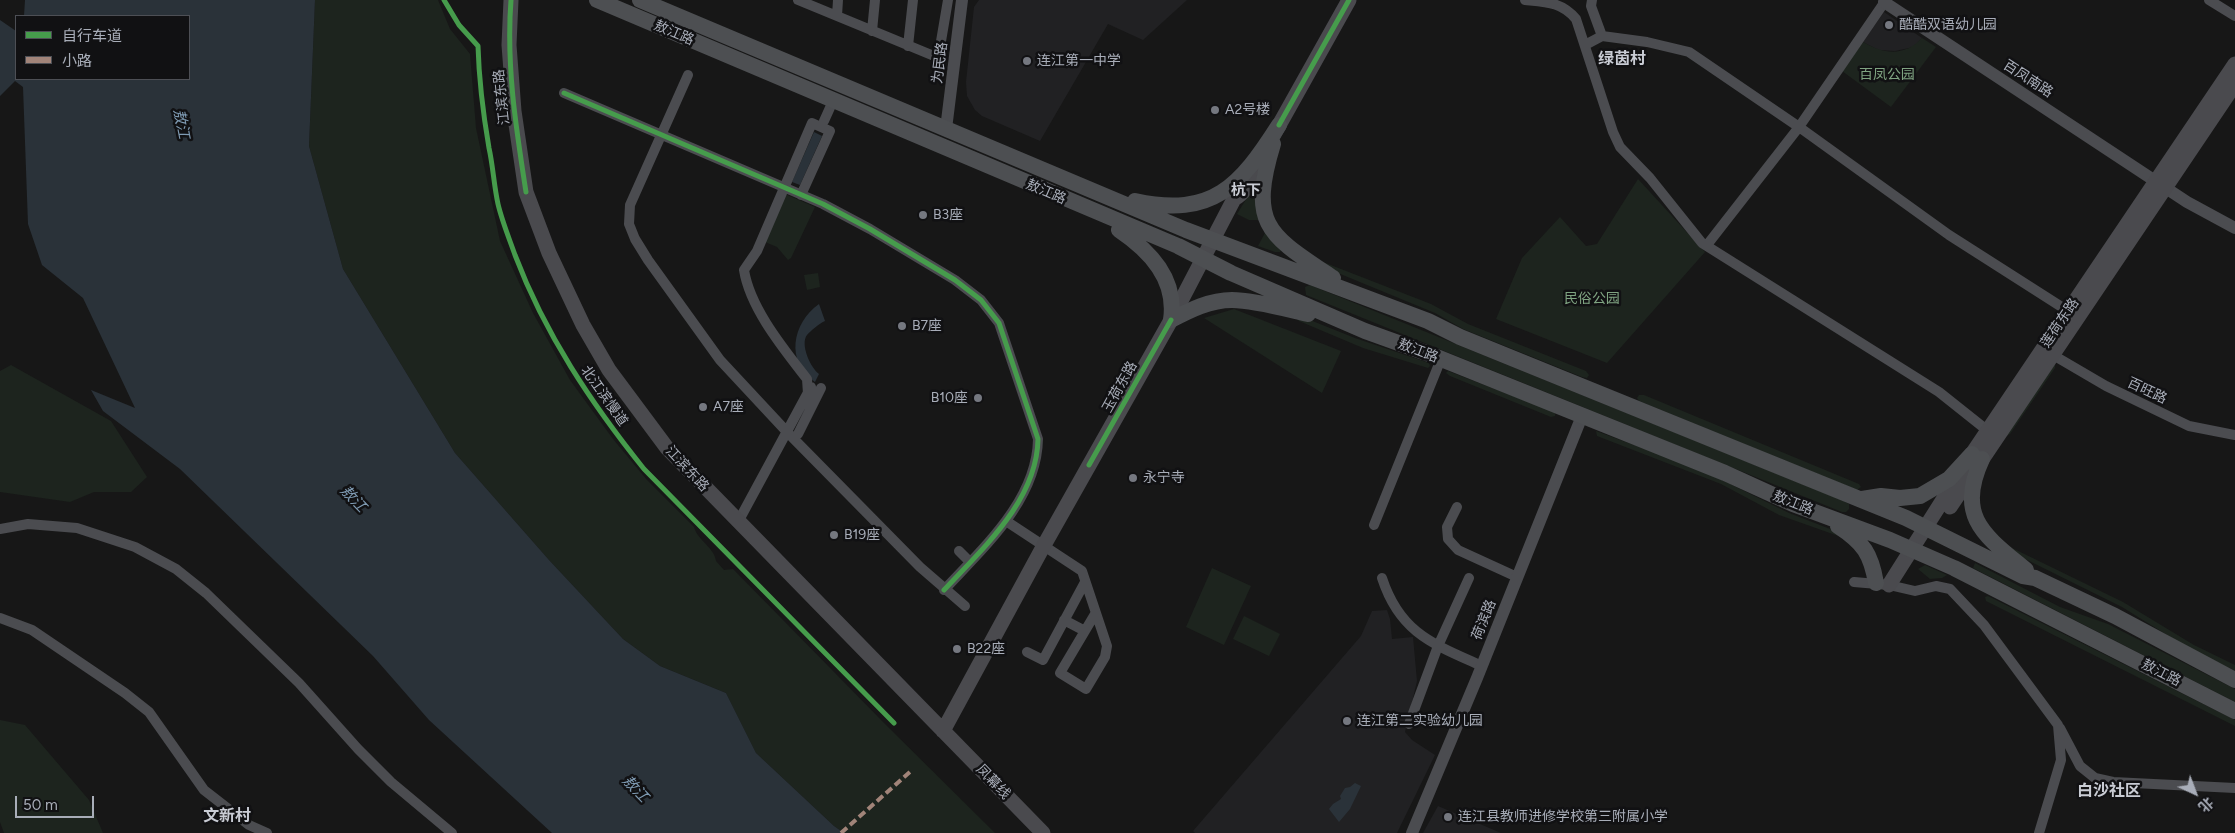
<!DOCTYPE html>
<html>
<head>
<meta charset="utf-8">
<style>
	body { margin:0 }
	#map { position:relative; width:2235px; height:833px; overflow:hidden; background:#171717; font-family:Figtree,"Noto Sans SC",sans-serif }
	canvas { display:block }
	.legend { position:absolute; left:15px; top:15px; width:175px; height:65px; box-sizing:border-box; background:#111113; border:1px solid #4d4f55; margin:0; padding:6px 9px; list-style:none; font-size:15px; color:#a8adb8 }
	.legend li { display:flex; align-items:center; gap:10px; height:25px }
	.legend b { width:25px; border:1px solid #4d4f55 }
	.north { position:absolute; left:2170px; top:768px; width:50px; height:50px; -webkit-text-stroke:4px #111113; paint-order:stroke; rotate:137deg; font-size:14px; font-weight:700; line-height:20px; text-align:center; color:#a8adb8 }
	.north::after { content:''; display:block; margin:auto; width:18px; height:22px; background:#a8adb8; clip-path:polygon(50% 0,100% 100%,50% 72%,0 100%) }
	.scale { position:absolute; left:15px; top:796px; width:79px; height:22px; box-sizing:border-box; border:2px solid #a8adb8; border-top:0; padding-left:6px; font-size:15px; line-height:18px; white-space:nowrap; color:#a8adb8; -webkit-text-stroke:4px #111113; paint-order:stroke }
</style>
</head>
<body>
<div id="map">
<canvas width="2235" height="833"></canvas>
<ul class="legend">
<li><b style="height:6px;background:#469c4c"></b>自行车道</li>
<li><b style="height:6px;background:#a18479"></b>小路</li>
</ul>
<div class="north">北</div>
<div class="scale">50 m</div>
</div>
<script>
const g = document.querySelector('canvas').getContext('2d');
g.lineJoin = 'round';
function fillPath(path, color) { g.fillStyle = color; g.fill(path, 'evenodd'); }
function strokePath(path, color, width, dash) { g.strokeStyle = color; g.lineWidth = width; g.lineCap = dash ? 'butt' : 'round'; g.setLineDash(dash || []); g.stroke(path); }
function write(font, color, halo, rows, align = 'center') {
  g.font = font + ' Figtree,"Noto Sans SC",sans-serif'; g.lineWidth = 5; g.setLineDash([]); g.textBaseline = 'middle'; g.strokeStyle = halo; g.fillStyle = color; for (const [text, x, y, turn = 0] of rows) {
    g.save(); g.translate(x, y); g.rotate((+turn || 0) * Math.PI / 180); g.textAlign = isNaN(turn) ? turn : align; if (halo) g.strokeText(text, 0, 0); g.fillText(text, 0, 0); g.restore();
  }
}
const built = new Path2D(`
	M 979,0 L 1187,0 L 1143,40 L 1108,24 L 1040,141 L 982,116 L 975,110 L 967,96 L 966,82 L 974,7 Z
	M 1884,12 L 1922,38 L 1914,47 L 1895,51 L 1878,50 L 1863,42 Z
	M 1387,610 L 1390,619 L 1392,639 L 1413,637 L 1417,681 L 1405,732 L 1412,740 L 1435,755 L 1397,833 L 1195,833 L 1193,831 L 1361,636 L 1372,611 Z
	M 1438,806 L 1501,833 L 1423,833 Z`);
const green = new Path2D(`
	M 315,0 L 438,0 L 450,29 L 470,54 L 476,128 L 500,241 L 533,313 L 570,380 L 613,439 L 647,480 L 694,527 C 698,541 714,547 716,561 L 724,570 L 733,569 L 883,722 L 995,833 L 844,833 L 834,826 L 756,753 L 726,693 L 660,666 L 623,639 L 549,560 L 455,453 L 343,269 L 309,146 Z
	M 1922,38 L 1936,47 L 1891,107 L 1842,71 L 1863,42 C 1884,54 1904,57 1922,38 Z
	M 1638,179 L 1705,252 L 1607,363 L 1496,319 L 1522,258 L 1560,217 L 1586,246 L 1597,244 Z
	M 1253,188 L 1257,189 L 1261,220 L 1249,220 L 1237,214 Z
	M 785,194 L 815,207 L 791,258 L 788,260 L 777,247 L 765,242 Z
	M 1266,231 L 1282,248 L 1280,252 L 1275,252 L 1258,246 Z
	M 1323,262 L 1431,304 L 1468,324 L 1586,371 L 1589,375 L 1587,378 L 1582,377 L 1463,329 L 1435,313 L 1321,266 Z
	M 818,273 L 820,287 L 807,290 L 804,275 Z
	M 1310,285 L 1844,501 L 1849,504 L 1849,509 L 1846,512 L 1842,512 L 1306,295 L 1305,287 Z
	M 1234,309 L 1341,351 L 1322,393 L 1204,318 Z
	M 1300,316 L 1355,338 L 1429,363 L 1430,366 L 1428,368 L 1363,348 L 1299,321 L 1297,319 Z
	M 2055,364 L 2055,368 L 2010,434 L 2007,436 L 2005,434 Z
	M 11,365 L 111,421 L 147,477 L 131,492 L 94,492 L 70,502 L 0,492 L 0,371 Z
	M 1448,371 L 1552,411 L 1555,412 L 1555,416 L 1551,417 L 1450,376 L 1446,373 Z
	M 1639,395 L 1644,395 L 1859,484 L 1861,487 L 1857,490 L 1639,401 L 1637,398 Z
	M 1596,431 L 1675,460 L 1722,480 L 1789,513 L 1843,534 L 1844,538 L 1779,515 L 1721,484 L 1597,436 Z
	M 2010,547 L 2123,602 L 2194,645 L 2235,665 L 2235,671 L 2188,648 L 2122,607 L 2009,551 Z
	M 1975,563 L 2060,607 L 2108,624 L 2235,689 L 2235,702 L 1973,568 Z
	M 1925,565 L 1947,575 L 1942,578 L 1930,579 L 1918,569 Z
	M 1212,568 L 1251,586 L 1224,645 L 1186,627 Z
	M 1988,596 L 2235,720 L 2235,726 L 1986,601 L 1985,597 Z
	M 1244,616 L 1280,634 L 1269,656 L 1233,639 Z
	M 0,720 L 25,725 L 89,800 L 103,833 L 4,833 L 0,822 Z`);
const water = new Path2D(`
	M 25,0 L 315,0 L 309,146 L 343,269 L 455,453 L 549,560 L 623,639 L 660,666 L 726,693 L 756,753 L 834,826 L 844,833 L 552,833 L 429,720 L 373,656 L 180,469 L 103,411 L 91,390 L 135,408 L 83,298 L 42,265 L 28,224 L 23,87 L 15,81 L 0,96 L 0,20 L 16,31 L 16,79 L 189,79 L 189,16 L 24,16 Z
	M 814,132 L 822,136 L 800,185 L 792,182 Z
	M 819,304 L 825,321 C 818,324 811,331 807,335 C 800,344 810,367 819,374 L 815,382 C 785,362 792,323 819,304 Z
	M 1355,783 L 1361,786 L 1350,809 L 1339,822 L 1329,809 L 1333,804 L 1341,799 L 1340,796 L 1345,788 L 1350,787 Z`);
const minor = new Path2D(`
	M 798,0 L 934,56 L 939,53 L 948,0
	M 1525,0 C 1546,2 1562,2 1576,19 L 1613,132 L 1620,147 L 1650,178 L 1702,243 L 1939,392 L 1988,431
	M 1592,0 L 1591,6 L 1602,36
	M 2209,0 L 2235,16
	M 837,16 L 838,0
	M 872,31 L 875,0
	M 1585,45 L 1602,36 L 1647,42 L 1689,52 L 1799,127 L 1949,235 L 2068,311
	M 908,46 L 913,0
	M 688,75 L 630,205 L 629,224 L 635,239 L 648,260 L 720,360 L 788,433 L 920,567 L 965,606
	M 564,93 L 823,204 L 870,229 L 955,280 L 981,300 L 999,323 L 1038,439 C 1037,500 984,547 944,590
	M 824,121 L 833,101
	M 801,195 L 830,131 L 812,123 L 757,251 L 744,270 C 750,308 783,348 807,379 L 808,394
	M 1707,245 L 1799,127 L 1886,0
	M 2053,355 L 2106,386 L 2189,426 L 2235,435
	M 798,434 L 821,388
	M 1457,507 L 1447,527 L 1448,539 L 1458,550 L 1517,577
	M 1006,521 L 1082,571 L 1107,646 L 1105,657 L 1086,689 L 1060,673 L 1095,614
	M 738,522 L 811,387
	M 1374,525 L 1441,359
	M 0,529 L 28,524 L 77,528 L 135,547 L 176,569 L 206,593 L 299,683 L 358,749 L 391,782 L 452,833
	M 959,551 L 970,562
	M 1382,578 C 1400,633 1433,644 1482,666
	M 1854,582 L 1889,585 L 1915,591 L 1936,586 L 1950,589 L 1984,625 L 2058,725 L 2061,760 L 2039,833
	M 0,618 L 32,630 L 125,693 L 149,712 L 204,790 L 249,825 L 267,833
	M 1064,620 L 1085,631
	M 1027,652 L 1043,660 L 1085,582
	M 1409,724 L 1438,646 L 1469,578
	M 2060,728 L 2080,766 L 2095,778 L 2113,782 L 2235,788`);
const tertiary = new Path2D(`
	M 1884,2 L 2187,202 L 2235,228
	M 946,129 L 962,0
	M 1412,833 L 1477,678 L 1582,416`);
const secondary = new Path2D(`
	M 511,0 L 509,45 L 514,111 L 526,192 L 549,253 L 583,325 L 609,370 L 667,448 L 1043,833
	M 1273,136 L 1349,0
	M 1950,507 L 2235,84
	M 1889,585 L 1972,454 L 2235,64
	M 943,731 L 1043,547 L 1171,320 L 1234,199 C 1249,191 1250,177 1258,163`);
const primary = new Path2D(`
	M 597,0 L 1178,246 L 1231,273 L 1365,331 L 1429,354 L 1725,473 L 1793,504 L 1890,540 L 1954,568 L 2235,711
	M 640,0 L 1186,230 L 1428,321 L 1460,337 L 1906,518 L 2023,576 L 2035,578 L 2115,616 L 2235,680
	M 1273,144 C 1248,226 1269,235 1333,278
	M 1135,201 C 1213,218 1240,186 1279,125
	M 1119,230 C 1150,251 1177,279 1171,320
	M 1171,320 C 1190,310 1210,300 1232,300 C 1254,300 1286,309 1308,314
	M 1982,459 C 1955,517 1985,536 2026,570
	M 1862,499 L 1881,496 L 1900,498 L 1920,496 L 1949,479 L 1972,454
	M 1838,526 C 1864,543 1871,554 1876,583`);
const quiet = new Path2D(`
	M 841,833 L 911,771`);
const cycleway = new Path2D(`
	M 444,0 L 459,25 L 478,46 C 479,81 483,113 489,148 C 493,166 494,186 498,204 C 502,221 509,238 515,255 C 545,334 591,403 644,469 L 894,723
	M 511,0 C 506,65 516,128 526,192
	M 564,93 L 823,204 L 870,229 L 955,280 L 981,300 L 999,323 L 1038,439 C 1037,500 984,547 944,590
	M 1279,125 L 1349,0
	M 1089,465 L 1171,320`);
const markers = [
	[1889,25,5,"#757880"],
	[1027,61,5,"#757880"],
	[1215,110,5,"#757880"],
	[923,215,5,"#757880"],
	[902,326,5,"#757880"],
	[978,398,5,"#757880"],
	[703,407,5,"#757880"],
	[1133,478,5,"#757880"],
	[834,535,5,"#757880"],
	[957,649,5,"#757880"],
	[1347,721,5,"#757880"],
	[1448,817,5,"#757880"]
];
const poiNames = [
	["酷酷双语幼儿园",1899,25],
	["连江第一中学",1037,61],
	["A2号楼",1225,110],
	["B3座",933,215],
	["B7座",912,326],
	["B10座",968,398,"right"],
	["A7座",713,407],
	["永宁寺",1143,478],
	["B19座",844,535],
	["B22座",967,649],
	["连江第二实验幼儿园",1357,721],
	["连江县教师进修学校第三附属小学",1458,817]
];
const streetNames = [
	["敖江路",674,33,23],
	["为民路",940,63,-83],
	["百凤南路",2028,79,33],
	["江滨东路",502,97,-96],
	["敖江路",1046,192,23],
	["莲荷东路",2060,323,-56],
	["敖江路",1418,351,21],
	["玉荷东路",1120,387,-61],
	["百旺路",2147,391,25],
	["北江滨慢道",604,396,55],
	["江滨东路",687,469,47],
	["敖江路",1793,503,22],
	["荷滨路",1484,620,-68],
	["敖江路",2161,673,27],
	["凤幕线",993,782,46]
];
const parkNames = [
	["百凤公园",1887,75],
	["民俗公园",1592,299]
];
const waterNames = [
	["敖江",181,124,79],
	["敖江",353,499,46],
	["敖江",635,789,46]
];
const neighbourhoodNames = [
	["杭下",1246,191]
];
const quarterNames = [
	["绿茵村",1622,59],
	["白沙社区",2109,791],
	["文新村",227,816]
];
fillPath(built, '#212123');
fillPath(green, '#1d241e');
fillPath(water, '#2a3239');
strokePath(minor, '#4b4c50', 10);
strokePath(tertiary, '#4b4c50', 12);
strokePath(secondary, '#4a4a4e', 15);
strokePath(primary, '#4d4f52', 16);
strokePath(quiet, '#a18479', 4, [8, 4]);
strokePath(cycleway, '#469c4c', 5);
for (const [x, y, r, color] of markers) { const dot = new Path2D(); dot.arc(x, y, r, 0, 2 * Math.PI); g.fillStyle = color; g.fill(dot); strokePath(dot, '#111113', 2); }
write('14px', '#a8adb8', '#111113', poiNames, 'left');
write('14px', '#a8adb8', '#111113', streetNames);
write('14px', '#7fa381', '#111113', parkNames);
write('italic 15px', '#7f9bb3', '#111113', waterNames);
write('bold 15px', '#c9ccd4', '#111113', neighbourhoodNames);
write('bold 16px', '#c9ccd4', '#111113', quarterNames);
</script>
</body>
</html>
